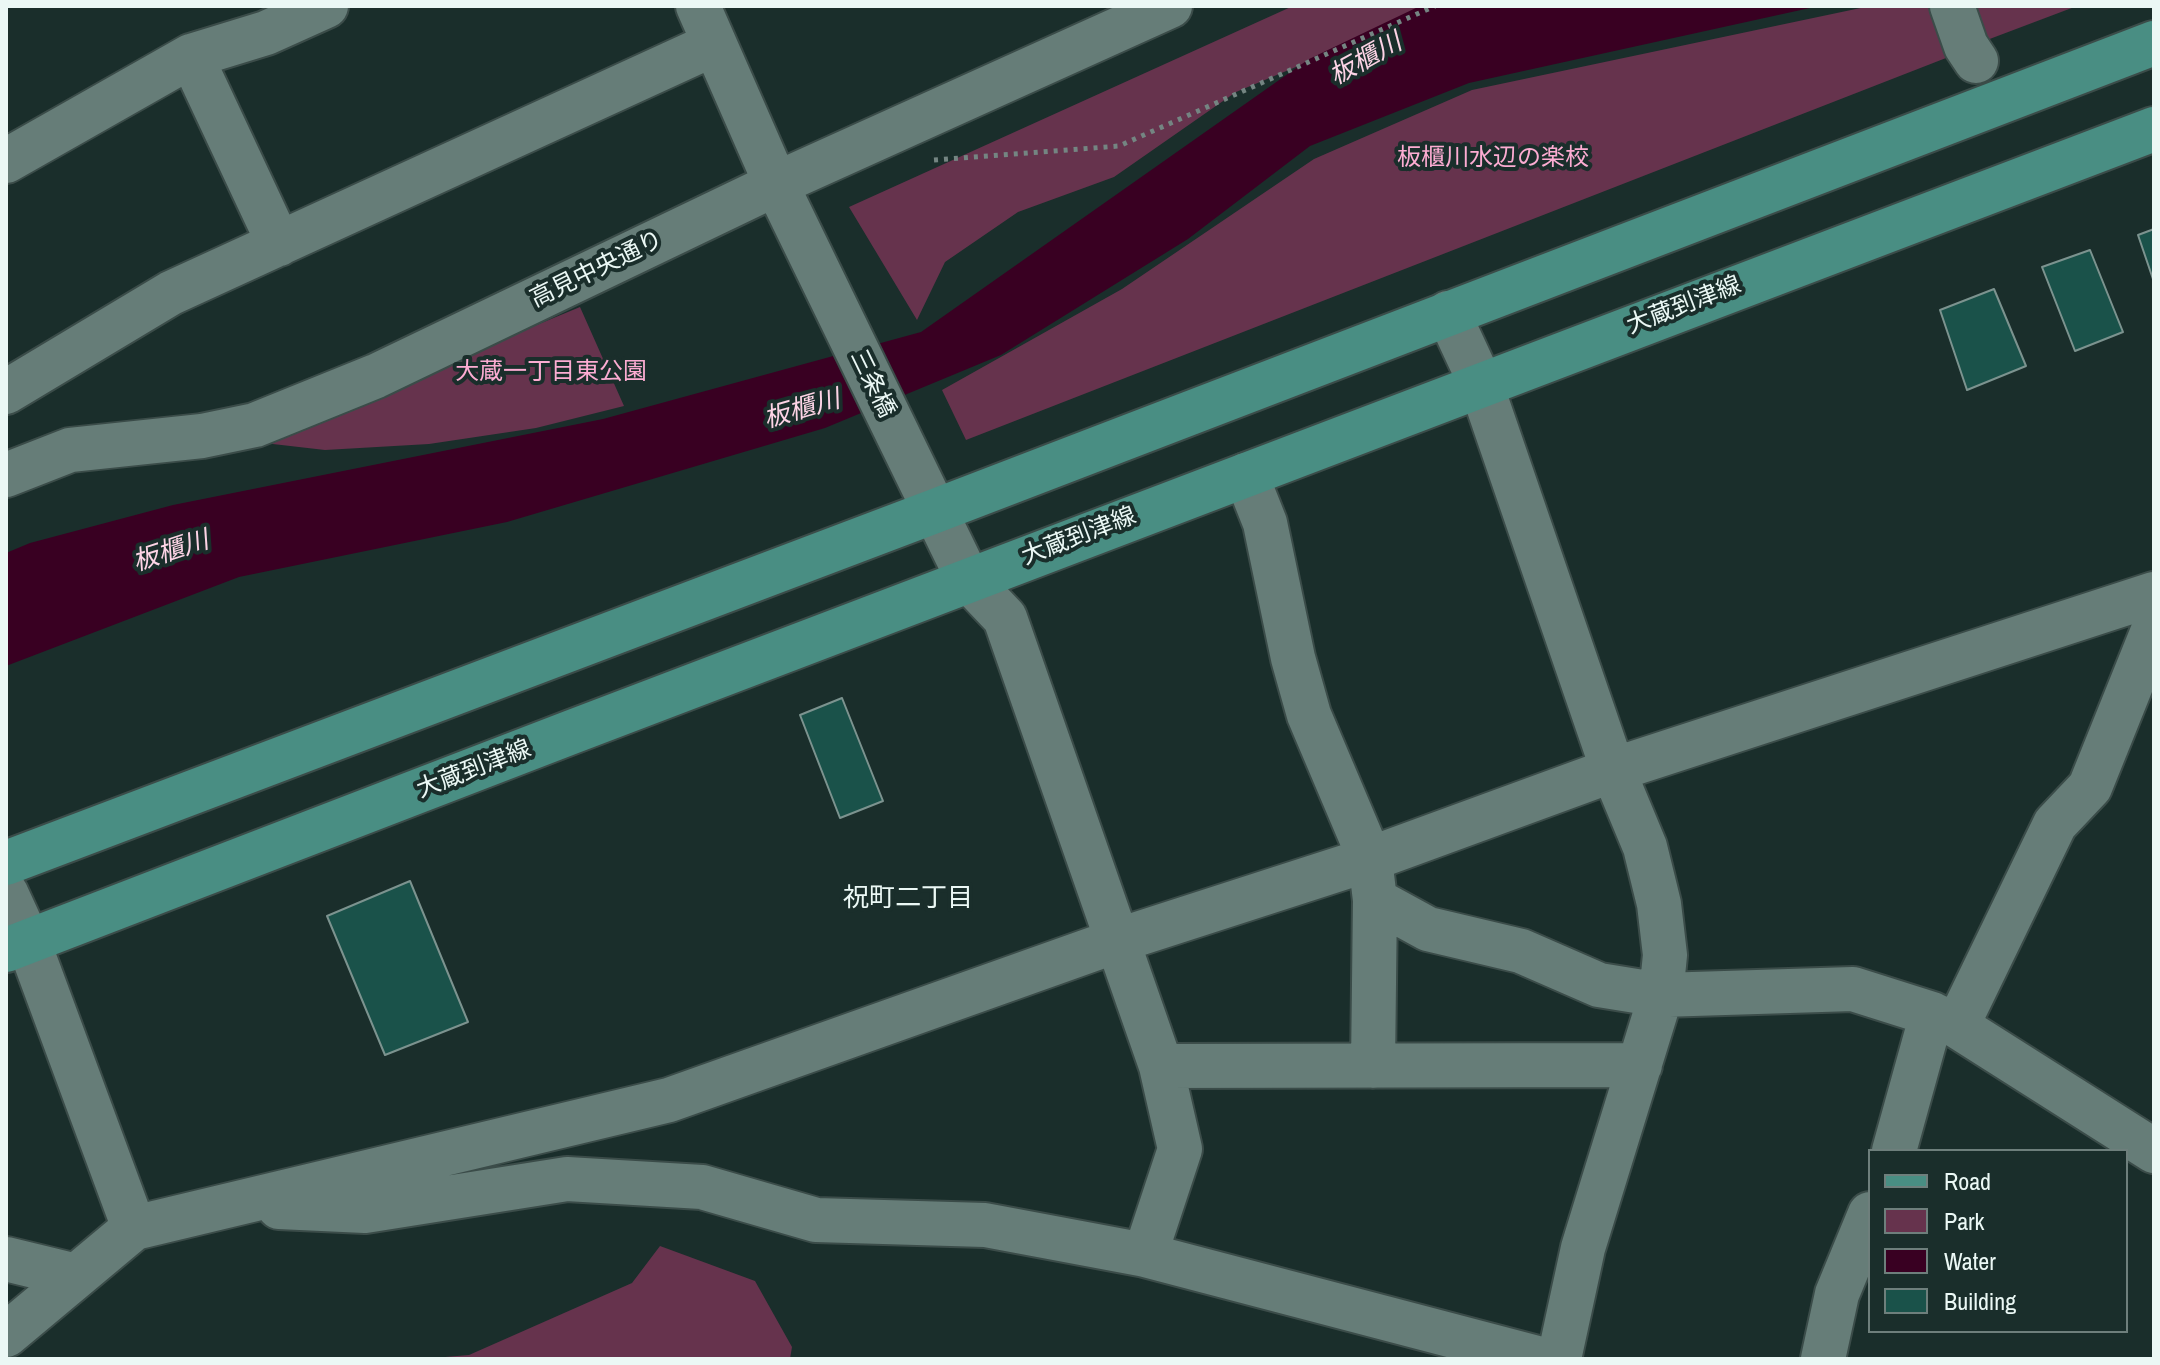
<!DOCTYPE html>
<html>
<head>
<meta charset="utf-8">
<style>
	body { margin:0 }
	#map { position:relative; width:2160px; height:1365px; overflow:hidden; background:#1a2e2b; font-family:"Archivo Narrow",sans-serif }
	canvas { display:block }
	.frame { position:absolute; inset:0; border:8px solid #ebf8f5; pointer-events:none }
	.legend { position:absolute; left:1868px; top:1149px; width:260px; height:184px; box-sizing:border-box; background:#1a2e2b; border:2px solid #6e7f7c; margin:0; padding:10px 14px; list-style:none; font-size:24px; color:#ebf8f5 }
	.legend li { display:flex; align-items:center; gap:16px; height:40px }
	.legend b { width:40px; border:2px solid #6e7f7c }
</style>
</head>
<body>
<div id="map">
<canvas width="2160" height="1365"></canvas>
<div class="frame"></div>
<ul class="legend">
<li><b style="height:10px;background:#498e83"></b>Road</li>
<li><b style="height:22px;background:#66334d"></b>Park</li>
<li><b style="height:22px;background:#390022"></b>Water</li>
<li><b style="height:22px;background:#1a524a"></b>Building</li>
</ul>
</div>
<script>
const g = document.querySelector('canvas').getContext('2d');
g.lineJoin = 'round';
function fillPath(path, color) { g.fillStyle = color; g.fill(path, 'evenodd'); }
function strokePath(path, color, width, dash) { g.strokeStyle = color; g.lineWidth = width; g.lineCap = dash ? 'butt' : 'round'; g.setLineDash(dash || []); g.stroke(path); }
function write(font, color, halo, rows, align = 'center') {
  g.font = font + ' "Archivo Narrow","Noto Sans JP",sans-serif'; g.lineWidth = 8; g.setLineDash([]); g.textBaseline = 'middle'; g.strokeStyle = halo; g.fillStyle = color; for (const [text, x, y, turn = 0] of rows) {
    g.save(); g.translate(x, y); g.rotate((+turn || 0) * Math.PI / 180); g.textAlign = isNaN(turn) ? turn : align; if (halo) g.strokeText(text, 0, 0); g.fillText(text, 0, 0); g.restore();
  }
}
const green = new Path2D(`
	M 1293,6 L 1442,6 L 1236,92 L 1114,177 L 1018,212 L 945,262 L 917,320 L 849,207 Z
	M 1870,6 L 1928,6 L 1946,58 L 966,440 L 942,390 L 1122,289 L 1314,159 L 1472,90 Z
	M 1969,6 L 2077,6 L 1987,40 Z
	M 580,307 L 624,406 L 536,428 L 429,444 L 325,450 L 264,443 L 428,370 Z
	M 660,1246 L 755,1281 L 792,1347 L 790,1359 L 421,1359 L 469,1355 L 632,1283 Z`);
const water = new Path2D(`
	M 1420,6 L 1819,6 L 1469,83 L 1310,146 L 1188,239 L 1001,355 L 825,428 L 507,522 L 239,577 L 6,666 L 6,553 L 30,543 L 173,505 L 603,419 L 921,332 L 1309,59 Z`);
const building = new Path2D(`
	M 2154,229 L 2154,282 L 2138,235 Z
	M 2090,250 L 2123,332 L 2075,351 L 2042,267 Z
	M 1994,289 L 2026,366 L 1967,390 L 1940,310 Z
	M 842,698 L 883,801 L 840,818 L 800,715 Z
	M 410,881 L 468,1022 L 385,1055 L 327,916 Z`);
const path = new Path2D(`
	M 934,160 L 1119,146 L 1435,6`);
const minor = new Path2D(`
	M 698,6 L 776,184 L 968,579 L 1005,618 L 1161,1066 L 1180,1149 L 1145,1255
	M 1952,6 L 1966,46 L 1976,61
	M 191,56 L 279,244
	M 6,161 L 191,56 L 266,33 L 326,6
	M 1448,313 L 1480,382 L 1613,770 L 1645,847 L 1659,904 L 1665,955 L 1661,995 L 1583,1248 L 1559,1359
	M 6,392 L 171,293 L 714,44
	M 6,475 L 70,450 L 202,436 L 255,425 L 376,376 L 776,184 L 1170,6
	M 1246,475 L 1265,523 L 1293,658 L 1309,715 L 1370,859 L 1375,900 L 1373,1066
	M 6,893 L 28,941 L 134,1228
	M 1375,900 L 1428,929 L 1521,951 L 1599,985 L 1661,995 L 1853,989 L 1932,1014 L 1957,1026 L 2154,1151
	M 1957,1026 L 2055,824 L 2090,787 L 2154,628
	M 1161,1066 L 1640,1065
	M 1894,1151 L 1932,1014
	M 279,1207 L 365,1211 L 567,1179 L 702,1187 L 816,1220 L 985,1225 L 1145,1255 L 1541,1359
	M 6,1259 L 76,1276
	M 6,1335 L 134,1228 L 669,1100 L 1116,941 L 1370,859 L 1613,770 L 2154,594
	M 1823,1359 L 1837,1294 L 1870,1214`);
const major = new Path2D(`
	M 6,863 L 935,511 L 2154,43
	M 6,950 C 721,674 1436,399 2154,129`);
const parkNames = [
	["板櫃川水辺の楽校",1493,159],
	["大蔵一丁目東公園",551,373]
];
const streetNames = [
	["高見中央通り",597,270,-26],
	["大蔵到津線",1684,306,-21],
	["三条橋",872,384,64],
	["大蔵到津線",1079,537,-21],
	["大蔵到津線",474,770,-21]
];
const waterNames = [
	["板櫃川",1366,60,-29],
	["板櫃川",802,410,-16],
	["板櫃川",171,552,-18]
];
const neighbourhoodNames = [
	["祝町二丁目",908,899]
];
fillPath(green, '#66334d');
fillPath(water, '#390022');
fillPath(building, '#1a524a');
strokePath(building, '#7c938f', 2);
strokePath(minor, '#3b4c49', 48);
strokePath(major, '#3b4c49', 48);
strokePath(path, '#748582', 5, [4, 6]);
strokePath(minor, '#667d78', 44);
strokePath(major, '#498e83', 44);
write('24px', '#fcacd2', '#1a2e2b', parkNames);
write('24px', '#ebf8f5', '#1a2e2b', streetNames);
write('italic 26px', '#fdd4e6', '#1a2e2b', waterNames);
write('26px', '#ebf8f5', '#1a2e2b', neighbourhoodNames);
</script>
</body>
</html>
